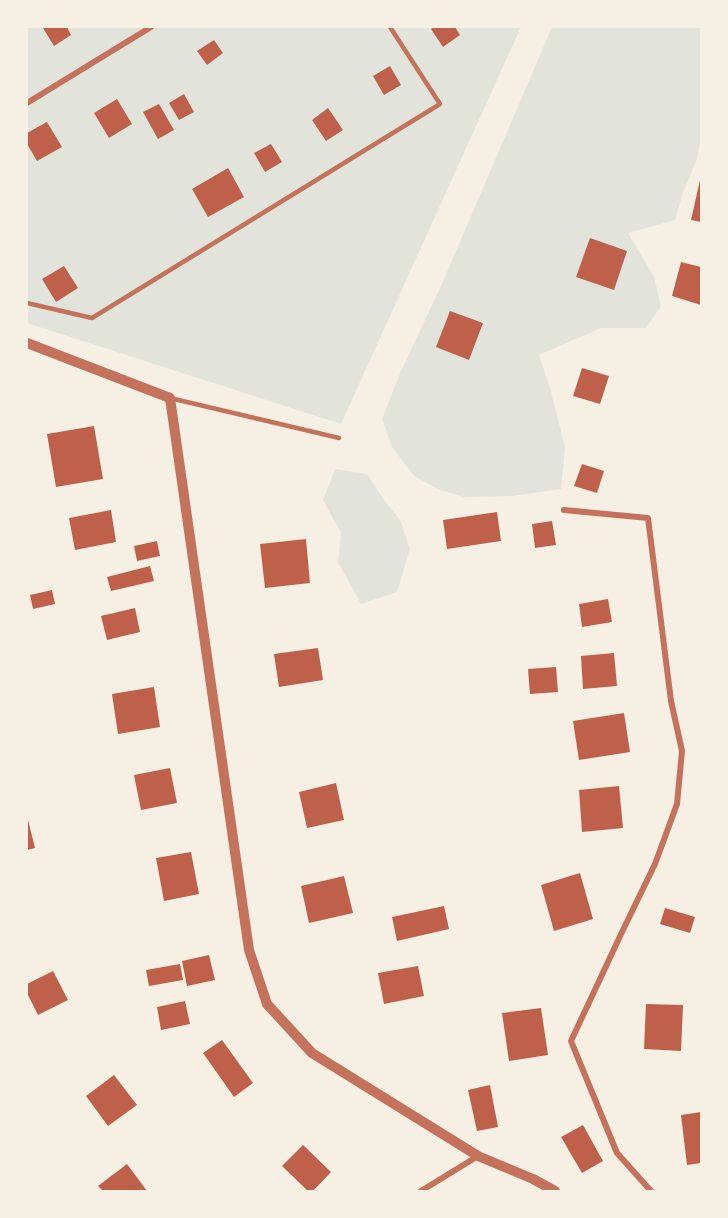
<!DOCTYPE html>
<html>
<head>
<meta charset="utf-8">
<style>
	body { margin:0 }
	#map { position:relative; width:728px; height:1218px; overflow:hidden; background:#f6efe4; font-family:"DejaVu Sans",sans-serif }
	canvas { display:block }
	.frame { position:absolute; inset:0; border:28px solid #f6efe4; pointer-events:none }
</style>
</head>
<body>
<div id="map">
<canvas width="728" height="1218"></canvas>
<div class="frame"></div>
</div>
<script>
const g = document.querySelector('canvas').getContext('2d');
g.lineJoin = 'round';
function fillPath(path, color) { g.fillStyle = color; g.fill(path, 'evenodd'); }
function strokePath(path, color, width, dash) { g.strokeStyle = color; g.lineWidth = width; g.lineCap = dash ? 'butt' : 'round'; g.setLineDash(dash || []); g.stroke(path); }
const green = new Path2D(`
	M 27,27 L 521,27 L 341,424 L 27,323 Z
	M 552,27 L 701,27 L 701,136 L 697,159 L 683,193 L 675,220 L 628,233 L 654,277 L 661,306 L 646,328 L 601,328 L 539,355 L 550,388 L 565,447 L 561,489 L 512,496 L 464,497 L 440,490 L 414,476 L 392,447 L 382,419 L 401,371 L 441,286 Z
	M 335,469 L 367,474 L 384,500 L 400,520 L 410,549 L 397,592 L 361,604 L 338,562 L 341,533 L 323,500 Z`);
const building = new Path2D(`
	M 44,27 L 67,27 L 71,35 L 54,46 L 43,28 Z
	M 434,27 L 455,27 L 460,35 L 443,47 L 431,29 Z
	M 214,40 L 223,53 L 207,65 L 197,51 Z
	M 390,66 L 401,85 L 384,95 L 373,76 Z
	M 184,94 L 194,112 L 179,120 L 169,103 Z
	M 117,99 L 132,124 L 109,138 L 94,113 Z
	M 159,104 L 174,130 L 158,139 L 143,112 Z
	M 328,108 L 343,130 L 326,141 L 312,120 Z
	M 47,122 L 62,147 L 37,161 L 27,144 L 27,133 Z
	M 271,144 L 282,162 L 265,172 L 254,153 Z
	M 228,168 L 244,197 L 208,217 L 192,189 Z
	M 700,180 L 701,180 L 701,222 L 691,220 Z
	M 590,238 L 627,251 L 614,290 L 576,277 Z
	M 681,262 L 701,267 L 701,305 L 672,296 Z
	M 64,266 L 78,288 L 56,302 L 42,279 Z
	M 450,311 L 483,323 L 469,360 L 436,347 Z
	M 582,368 L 609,376 L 600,404 L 573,396 Z
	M 94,426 L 103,479 L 56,487 L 47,434 Z
	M 582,464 L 604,471 L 597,493 L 574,486 Z
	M 111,510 L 116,542 L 75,550 L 69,518 Z
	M 497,512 L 501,541 L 447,549 L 443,520 Z
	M 552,521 L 556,545 L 535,548 L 532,524 Z
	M 306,539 L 310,583 L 265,588 L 260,544 Z
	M 157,541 L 160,556 L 137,561 L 134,546 Z
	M 150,566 L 154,581 L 111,591 L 107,577 Z
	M 52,590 L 55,604 L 33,609 L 30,595 Z
	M 608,599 L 612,622 L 582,627 L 579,604 Z
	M 135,608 L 140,632 L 107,640 L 101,616 Z
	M 318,648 L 323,680 L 279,687 L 274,654 Z
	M 614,653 L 617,686 L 583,689 L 581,656 Z
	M 556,667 L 558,692 L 530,694 L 528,669 Z
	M 154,687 L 160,727 L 118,734 L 112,694 Z
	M 624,713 L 630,752 L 579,760 L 573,721 Z
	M 170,768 L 177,803 L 141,810 L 134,775 Z
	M 336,783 L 344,820 L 307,828 L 299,792 Z
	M 619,786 L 623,828 L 582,832 L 579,790 Z
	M 28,820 L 35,848 L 27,850 L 27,821 Z
	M 191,852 L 199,894 L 164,901 L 156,858 Z
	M 580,873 L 593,919 L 554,931 L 541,885 Z
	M 344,876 L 353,913 L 309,923 L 301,886 Z
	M 444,906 L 449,929 L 397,941 L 392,917 Z
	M 665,908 L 695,917 L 690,933 L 660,924 Z
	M 209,955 L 215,980 L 187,986 L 182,961 Z
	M 180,964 L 183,980 L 149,986 L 146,970 Z
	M 418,966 L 424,996 L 384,1004 L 378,973 Z
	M 53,971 L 68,1000 L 38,1015 L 27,993 L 27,984 Z
	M 185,1001 L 190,1024 L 161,1030 L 157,1007 Z
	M 646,1004 L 683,1005 L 681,1051 L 644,1049 Z
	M 541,1008 L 548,1055 L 509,1061 L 502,1013 Z
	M 222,1040 L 253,1083 L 234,1097 L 203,1053 Z
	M 114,1075 L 137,1105 L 108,1126 L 86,1096 Z
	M 490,1085 L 498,1127 L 477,1131 L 468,1090 Z
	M 701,1112 L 701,1163 L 687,1165 L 681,1115 Z
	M 583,1125 L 603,1161 L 582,1173 L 561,1137 Z
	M 303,1145 L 331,1172 L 313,1191 L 308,1191 L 282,1166 Z
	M 127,1164 L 147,1191 L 103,1191 L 98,1186 Z`);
const service = new Path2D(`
	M 27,303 L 92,318 L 440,104 L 390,27
	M 170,398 L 339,438`);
const minor = new Path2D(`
	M 27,103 L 151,27
	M 564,510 L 648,518 L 671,701 L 682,751 L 677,804 L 655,864 L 622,932 L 571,1041 L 617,1153 L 651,1191
	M 421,1191 L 478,1156`);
const tertiary = new Path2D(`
	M 27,343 L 170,398 L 249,950 L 267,1004 L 312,1053 L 478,1156 L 533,1179 L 555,1191`);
fillPath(green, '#e2e4dc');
fillPath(building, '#bf614a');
strokePath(service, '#c5725c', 4.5);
strokePath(minor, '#c5725c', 6);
strokePath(tertiary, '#c5725c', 10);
</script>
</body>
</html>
